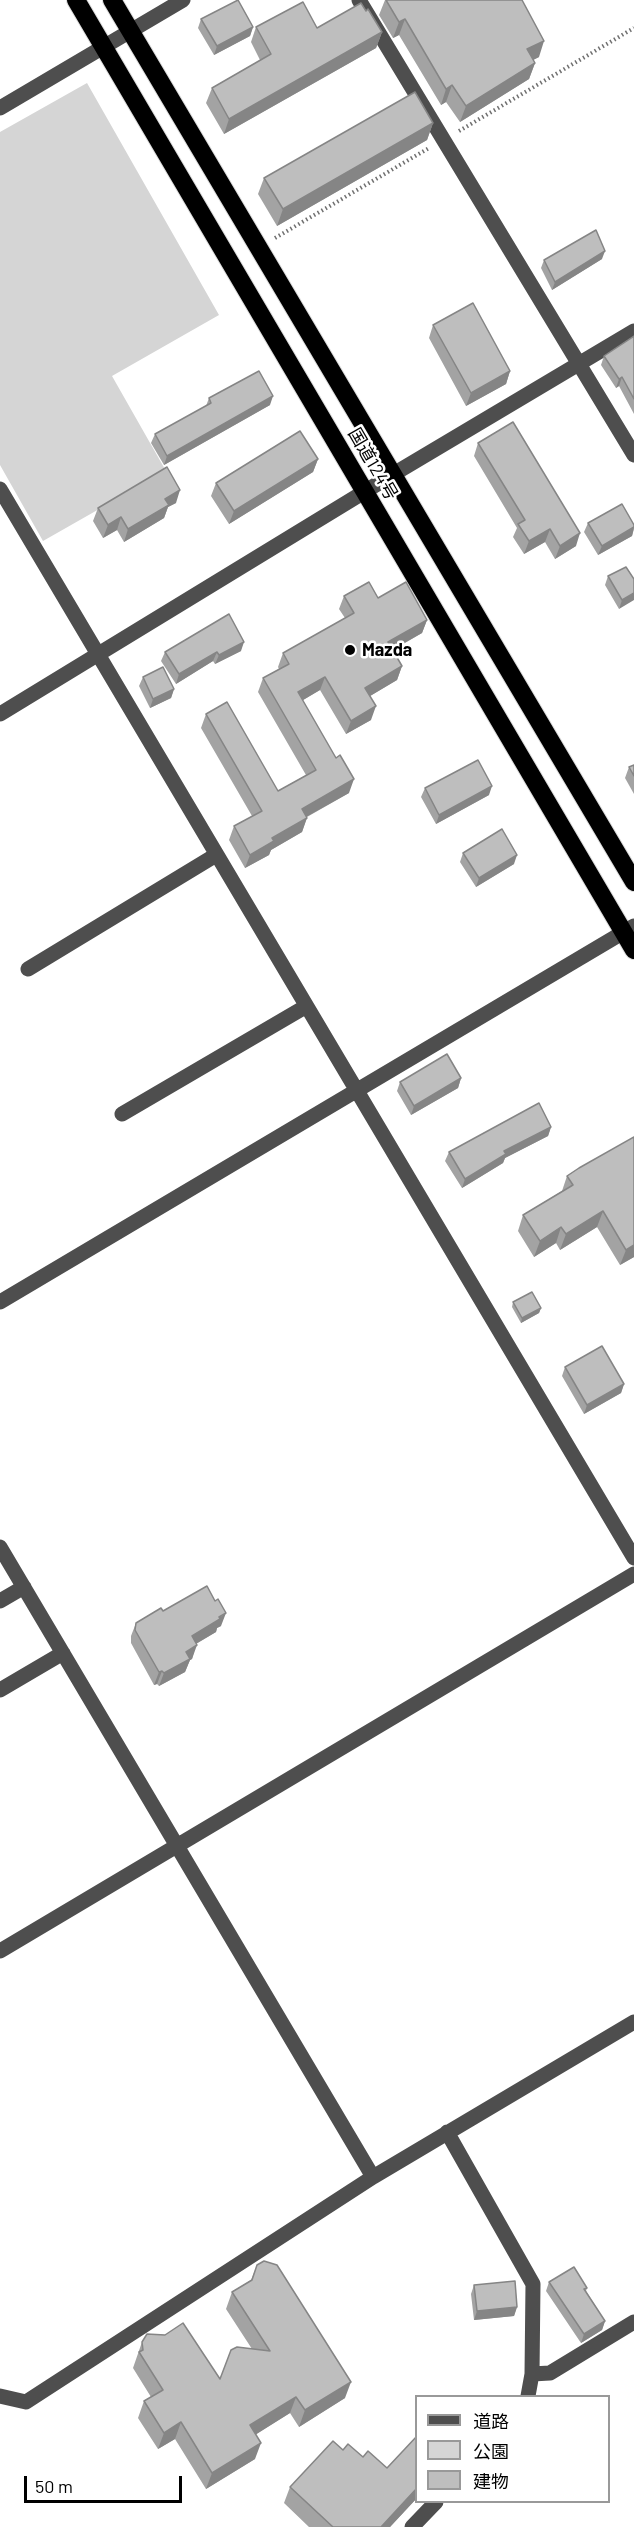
<!DOCTYPE html>
<html>
<head>
<meta charset="utf-8">
<style>
	body { margin:0 }
	#map { position:relative; width:634px; height:2527px; overflow:hidden; background:#fff; font-family:Barlow,"Noto Sans JP",sans-serif }
	canvas { display:block }
	.legend { position:absolute; left:415px; top:2395px; width:195px; height:108px; box-sizing:border-box; background:#fff; border:2px solid #999; margin:0; padding:8px 10px; list-style:none; font-size:18px; color:#000 }
	.legend li { display:flex; align-items:center; gap:12px; height:30px }
	.legend b { width:30px; border:2px solid #999 }
	.scale { position:absolute; left:24px; top:2476px; width:158px; height:27px; box-sizing:border-box; border:3px solid #000; border-top:0; padding-left:8px; font-size:18px; line-height:21px; white-space:nowrap; color:#000; -webkit-text-stroke:4px #fff; paint-order:stroke }
</style>
</head>
<body>
<div id="map">
<canvas width="634" height="2527"></canvas>
<ul class="legend">
<li><b style="height:8px;background:#4e4e4e"></b>道路</li>
<li><b style="height:16px;background:#d5d5d5"></b>公園</li>
<li><b style="height:16px;background:#bebebe"></b>建物</li>
</ul>
<div class="scale">50 m</div>
</div>
<script>
const g = document.querySelector('canvas').getContext('2d');
g.lineJoin = 'round';
function fillPath(path, color) { g.fillStyle = color; g.fill(path, 'evenodd'); }
function strokePath(path, color, width, dash) { g.strokeStyle = color; g.lineWidth = width; g.lineCap = dash ? 'butt' : 'round'; g.setLineDash(dash || []); g.stroke(path); }
function write(font, color, halo, rows, align = 'center') {
  g.font = font + ' Barlow,"Noto Sans JP",sans-serif'; g.lineWidth = 5; g.setLineDash([]); g.textBaseline = 'middle'; g.strokeStyle = halo; g.fillStyle = color; for (const [text, x, y, turn = 0] of rows) {
    g.save(); g.translate(x, y); g.rotate((+turn || 0) * Math.PI / 180); g.textAlign = isNaN(turn) ? turn : align; if (halo) g.strokeText(text, 0, 0); g.fillText(text, 0, 0); g.restore();
  }
}
const green = new Path2D(`
	M 87,83 L 219,315 L 112,376 L 166,471 L 43,541 L 0,465 L 0,132 Z`);
const path = new Path2D(`
	M 459,131 L 634,28
	M 275,238 L 429,148`);
const minor = new Path2D(`
	M 359,0 L 634,455
	M 0,108 L 183,0
	M 0,489 L 634,1558
	M 0,714 L 392,475 L 634,331
	M 28,969 L 216,855
	M 122,1114 L 305,1007
	M 0,1302 L 634,926
	M 0,1547 L 373,2177
	M 0,1601 L 24,1587
	M 0,1690 L 63,1653
	M 0,1951 L 634,1574
	M 447,2132 L 533,2284 L 532,2374 L 528,2396
	M 532,2374 L 550,2373 L 634,2322
	M 0,2396 L 26,2402 L 373,2177 L 634,2022
	M 412,2527 L 436,2502`);
const highway = new Path2D(`
	M 76,0 L 634,950
	M 112,0 L 634,882`);
const wall = new Path2D(`
	M 385,0 L 522,0 L 539,57 L 533,60 L 535,63 L 529,79 L 460,122 L 446,102 L 441,105 L 399,35 L 393,38 L 379,15 Z
	M 366,11 L 382,32 L 376,48 L 224,134 L 206,103 L 212,88 L 260,60 L 251,42 L 256,27 L 317,28 Z
	M 201,19 L 253,27 L 250,36 L 214,55 L 198,28 Z
	M 433,123 L 427,140 L 277,226 L 258,194 L 264,178 Z
	M 602,259 L 552,290 L 541,268 L 544,260 Z
	M 433,325 L 510,371 L 506,384 L 466,406 L 429,338 Z
	M 634,336 L 634,414 L 619,386 L 616,388 L 601,365 L 604,356 Z
	M 209,398 L 270,405 L 164,465 L 151,443 L 155,434 L 206,406 Z
	M 478,443 L 576,546 L 555,559 L 545,542 L 524,554 L 513,537 L 517,528 L 474,456 Z
	M 318,459 L 313,472 L 229,524 L 211,496 L 216,483 Z
	M 176,503 L 168,507 L 164,518 L 124,542 L 117,530 L 103,538 L 93,521 L 98,508 Z
	M 588,523 L 634,525 L 634,529 L 632,536 L 598,555 L 584,532 Z
	M 608,576 L 634,579 L 619,609 L 605,585 Z
	M 344,596 L 378,598 L 427,620 L 422,633 L 393,650 L 402,666 L 397,680 L 370,696 L 371,720 L 346,734 L 320,690 L 303,700 L 349,793 L 307,817 L 302,832 L 271,850 L 269,855 L 245,868 L 229,840 L 234,826 L 252,816 L 201,728 L 206,714 L 278,791 L 306,775 L 258,692 L 263,678 L 279,669 L 278,667 L 283,653 L 345,618 L 339,609 Z
	M 241,651 L 215,664 L 213,661 L 176,684 L 161,661 L 165,652 Z
	M 143,677 L 174,689 L 171,698 L 150,708 L 139,686 Z
	M 634,765 L 634,794 L 625,778 L 629,767 Z
	M 425,788 L 489,795 L 436,824 L 421,797 Z
	M 463,853 L 514,864 L 476,887 L 460,862 Z
	M 461,1078 L 458,1088 L 411,1115 L 397,1091 L 400,1082 Z
	M 551,1127 L 548,1136 L 505,1158 L 503,1163 L 462,1188 L 445,1161 L 449,1152 Z
	M 579,1168 L 634,1257 L 620,1265 L 597,1227 L 560,1250 L 556,1243 L 534,1257 L 518,1231 L 523,1215 L 562,1191 L 567,1176 Z
	M 513,1302 L 541,1308 L 539,1313 L 521,1323 L 512,1307 Z
	M 565,1367 L 624,1384 L 621,1393 L 584,1414 L 562,1376 Z
	M 163,1611 L 221,1626 L 217,1628 L 216,1632 L 196,1644 L 192,1659 L 190,1660 L 185,1672 L 159,1686 L 157,1684 L 154,1685 L 131,1643 L 131,1636 L 136,1623 Z
	M 257,2265 L 345,2398 L 299,2427 L 290,2413 L 256,2434 L 255,2459 L 206,2489 L 175,2439 L 158,2449 L 138,2418 L 144,2401 L 151,2397 L 133,2368 L 142,2342 L 220,2379 L 252,2349 L 226,2309 L 232,2292 L 251,2280 Z
	M 549,2282 L 587,2288 L 586,2291 L 605,2321 L 602,2330 L 581,2343 L 546,2291 Z
	M 474,2285 L 517,2307 L 514,2316 L 474,2320 L 471,2294 Z
	M 417,2436 L 417,2498 L 390,2527 L 309,2527 L 284,2503 L 290,2487 L 343,2450 L 363,2457 L 387,2468 Z`);
const shadedWall = new Path2D(`
	M 405,19 L 399,35 L 393,38 L 399,22 Z
	M 253,27 L 250,36 L 214,55 L 217,46 Z
	M 382,32 L 376,48 L 224,134 L 229,119 Z
	M 544,41 L 539,57 L 521,66 L 527,49 Z
	M 535,63 L 529,79 L 460,122 L 466,106 Z
	M 452,85 L 446,102 L 441,105 L 446,89 Z
	M 433,123 L 427,140 L 277,226 L 283,209 Z
	M 605,251 L 602,259 L 552,290 L 555,282 Z
	M 510,371 L 506,384 L 466,406 L 471,393 Z
	M 622,377 L 619,386 L 616,388 L 619,379 Z
	M 273,396 L 270,405 L 164,465 L 167,456 Z
	M 318,459 L 313,472 L 229,524 L 234,511 Z
	M 180,490 L 176,503 L 168,507 L 164,518 L 124,542 L 128,529 L 165,499 Z
	M 121,517 L 117,530 L 103,538 L 108,525 Z
	M 634,527 L 632,536 L 598,555 L 602,546 Z
	M 550,529 L 545,542 L 524,554 L 529,541 Z
	M 580,533 L 576,546 L 555,559 L 560,546 Z
	M 634,593 L 634,600 L 619,609 L 622,600 Z
	M 427,620 L 422,633 L 383,655 L 388,642 Z
	M 244,642 L 241,651 L 215,664 L 219,655 Z
	M 217,652 L 213,661 L 176,684 L 179,674 Z
	M 402,666 L 397,680 L 360,702 L 365,688 Z
	M 325,677 L 320,690 L 293,706 L 298,692 Z
	M 174,689 L 171,698 L 150,708 L 153,699 Z
	M 376,706 L 371,720 L 346,734 L 351,721 Z
	M 354,779 L 349,793 L 297,822 L 302,809 Z
	M 492,786 L 489,795 L 436,824 L 439,815 Z
	M 307,818 L 302,832 L 271,850 L 269,855 L 245,868 L 250,855 L 272,838 Z
	M 517,855 L 514,864 L 476,887 L 479,878 Z
	M 461,1078 L 458,1088 L 411,1115 L 414,1106 Z
	M 551,1127 L 548,1136 L 505,1158 L 503,1163 L 462,1188 L 465,1179 L 504,1151 Z
	M 603,1211 L 597,1227 L 560,1250 L 566,1234 Z
	M 561,1227 L 556,1243 L 534,1257 L 540,1241 Z
	M 634,1245 L 634,1257 L 620,1265 L 626,1250 Z
	M 541,1308 L 539,1313 L 521,1323 L 522,1318 Z
	M 624,1384 L 621,1393 L 584,1414 L 587,1405 Z
	M 226,1613 L 221,1626 L 217,1628 L 216,1632 L 187,1649 L 192,1636 Z
	M 197,1645 L 192,1659 L 190,1660 L 185,1672 L 159,1686 L 164,1673 L 186,1652 Z
	M 162,1671 L 157,1684 L 154,1685 L 159,1672 Z
	M 517,2307 L 514,2316 L 474,2320 L 477,2311 Z
	M 605,2321 L 602,2330 L 581,2343 L 584,2334 Z
	M 351,2382 L 345,2398 L 299,2427 L 305,2410 Z
	M 296,2397 L 290,2413 L 244,2442 L 250,2425 Z
	M 181,2422 L 175,2439 L 158,2449 L 164,2433 Z
	M 261,2443 L 255,2459 L 206,2489 L 212,2473 Z
	M 417,2488 L 417,2498 L 390,2527 L 381,2527 Z`);
const building = new Path2D(`
	M 238,0 L 253,27 L 217,46 L 201,19 Z
	M 386,0 L 522,0 L 544,41 L 527,49 L 535,63 L 466,106 L 452,85 L 446,89 L 405,19 L 399,22 Z
	M 303,2 L 317,28 L 361,3 L 366,11 L 368,9 L 382,32 L 229,119 L 212,88 L 271,54 L 256,27 Z
	M 415,92 L 433,123 L 283,209 L 264,178 Z
	M 596,230 L 605,251 L 555,282 L 544,260 Z
	M 473,303 L 510,371 L 471,393 L 433,325 Z
	M 634,336 L 634,399 L 622,377 L 619,379 L 604,356 Z
	M 259,371 L 273,396 L 167,456 L 155,434 L 211,403 L 209,398 Z
	M 513,422 L 580,533 L 560,546 L 550,529 L 529,541 L 518,524 L 525,520 L 478,443 Z
	M 300,431 L 318,459 L 234,511 L 216,483 Z
	M 167,467 L 180,490 L 165,499 L 169,505 L 128,529 L 121,517 L 108,525 L 98,508 Z
	M 622,504 L 634,525 L 634,527 L 602,546 L 588,523 Z
	M 626,567 L 634,579 L 634,593 L 622,600 L 608,576 Z
	M 369,582 L 378,598 L 406,582 L 427,620 L 388,642 L 402,666 L 365,688 L 376,706 L 351,721 L 325,677 L 298,692 L 336,758 L 340,755 L 354,779 L 302,809 L 307,818 L 272,838 L 274,841 L 250,855 L 234,826 L 262,811 L 206,714 L 227,702 L 278,791 L 316,770 L 263,678 L 289,664 L 283,653 L 354,613 L 344,596 Z
	M 229,614 L 244,642 L 219,655 L 217,652 L 179,674 L 165,652 Z
	M 163,667 L 174,689 L 153,699 L 143,677 Z
	M 478,760 L 492,786 L 439,815 L 425,788 Z
	M 634,765 L 634,776 L 629,767 Z
	M 502,829 L 517,855 L 479,878 L 463,853 Z
	M 447,1054 L 461,1078 L 414,1106 L 400,1082 Z
	M 539,1103 L 551,1127 L 504,1151 L 506,1154 L 465,1179 L 449,1152 Z
	M 634,1137 L 634,1245 L 626,1250 L 603,1211 L 566,1234 L 561,1227 L 540,1241 L 523,1215 L 573,1185 L 567,1176 L 579,1168 Z
	M 532,1292 L 541,1308 L 522,1318 L 513,1302 Z
	M 602,1346 L 624,1384 L 587,1405 L 565,1367 Z
	M 207,1586 L 215,1601 L 218,1599 L 226,1613 L 219,1617 L 220,1619 L 192,1636 L 197,1645 L 186,1652 L 190,1659 L 164,1673 L 162,1671 L 159,1672 L 135,1630 L 136,1623 L 161,1608 L 163,1611 Z
	M 264,2261 L 277,2265 L 351,2382 L 305,2410 L 296,2397 L 250,2425 L 261,2443 L 212,2473 L 181,2422 L 164,2433 L 144,2401 L 163,2390 L 139,2352 L 143,2350 L 142,2342 L 147,2334 L 165,2335 L 183,2323 L 220,2379 L 231,2350 L 237,2347 L 270,2351 L 232,2292 L 252,2280 L 257,2265 Z
	M 574,2267 L 587,2288 L 584,2289 L 605,2321 L 584,2334 L 549,2282 Z
	M 515,2281 L 517,2307 L 477,2311 L 474,2285 Z
	M 417,2436 L 417,2488 L 381,2527 L 333,2527 L 290,2487 L 333,2441 L 343,2450 L 348,2444 L 363,2457 L 368,2451 L 387,2468 Z`);
const markers = [
	[350,650,6,"#000"]
];
const streetNames = [
	["国道124号",373,464,60]
];
const poiNames = [
	["Mazda",362,650]
];
fillPath(green, '#d5d5d5');
strokePath(highway, '#dbdbdb', 20);
strokePath(path, '#707070', 4, [1.5, 3]);
strokePath(minor, '#4e4e4e', 15);
strokePath(highway, '#000', 18);
fillPath(wall, '#a3a3a3');
fillPath(shadedWall, '#858585');
fillPath(building, '#bebebe');
strokePath(building, '#858585', 1.5);
for (const [x, y, r, color] of markers) { const dot = new Path2D(); dot.arc(x, y, r, 0, 2 * Math.PI); g.fillStyle = color; g.fill(dot); strokePath(dot, '#fff', 2); }
write('18px', '#000', '#fff', streetNames);
write('bold 18px', '#000', '#fff', poiNames, 'left');
</script>
</body>
</html>
